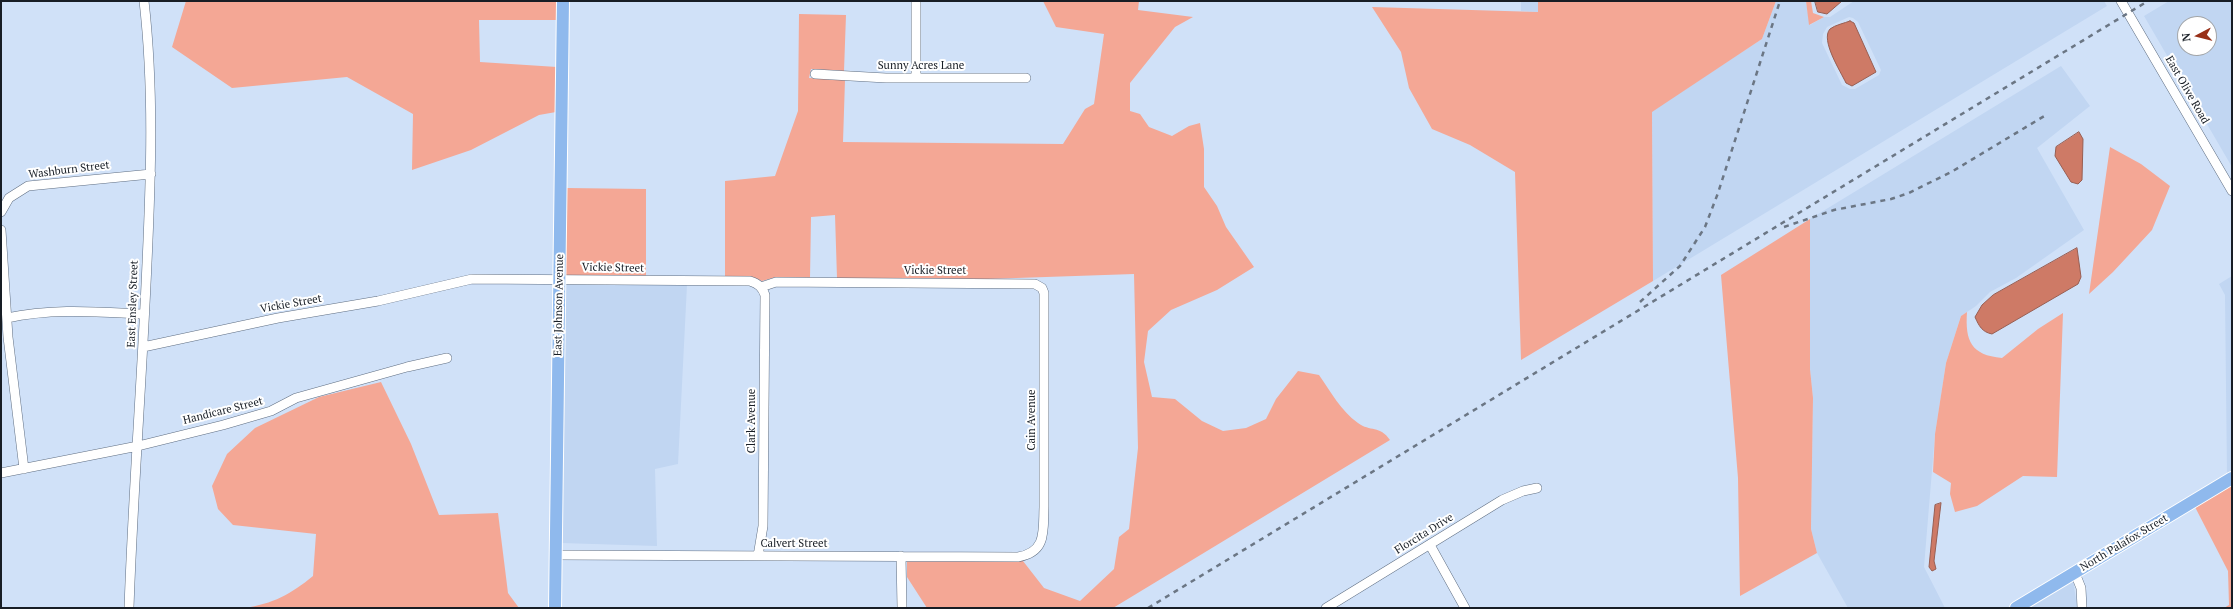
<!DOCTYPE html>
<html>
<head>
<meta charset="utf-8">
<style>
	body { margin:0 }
	#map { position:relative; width:2233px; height:609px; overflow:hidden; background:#d0e1f8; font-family:"PT Serif",serif }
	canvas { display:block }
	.frame { position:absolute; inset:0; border:2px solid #171d25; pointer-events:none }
	.north { position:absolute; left:2177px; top:16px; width:40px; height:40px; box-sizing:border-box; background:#fff; border:1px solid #a2a5a8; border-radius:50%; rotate:263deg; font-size:11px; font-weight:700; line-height:16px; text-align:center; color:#171d25 }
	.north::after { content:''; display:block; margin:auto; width:14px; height:18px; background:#983018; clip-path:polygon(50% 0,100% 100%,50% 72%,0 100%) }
</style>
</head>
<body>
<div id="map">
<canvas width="2233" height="609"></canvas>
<div class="frame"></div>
<div class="north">N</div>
</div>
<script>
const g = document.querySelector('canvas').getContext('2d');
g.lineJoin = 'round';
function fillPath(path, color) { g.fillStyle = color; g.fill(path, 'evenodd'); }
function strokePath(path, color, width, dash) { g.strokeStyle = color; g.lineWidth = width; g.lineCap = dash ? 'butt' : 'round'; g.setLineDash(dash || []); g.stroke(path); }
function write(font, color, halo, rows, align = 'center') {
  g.font = font + ' "PT Serif",serif'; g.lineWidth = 4; g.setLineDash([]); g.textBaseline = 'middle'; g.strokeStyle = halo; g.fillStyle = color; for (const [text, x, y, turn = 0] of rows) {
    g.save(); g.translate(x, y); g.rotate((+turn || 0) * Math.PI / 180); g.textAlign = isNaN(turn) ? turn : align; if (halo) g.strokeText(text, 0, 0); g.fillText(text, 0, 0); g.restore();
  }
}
const built = new Path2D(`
	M 1521,1 L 1538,1 L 1538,12 L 1521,11 Z
	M 1776,1 L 1806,1 L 1810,25 L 1824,17 L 1830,17 L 1854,1 L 2104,1 L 2107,6 L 1653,281 L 1652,111 L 1762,39 ZM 1849,17 L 1853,18 L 1858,22 L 1881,70 L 1879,75 L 1855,89 L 1850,89 L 1842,85 L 1822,43 L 1823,34 L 1827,27 Z
	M 2169,1 L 2232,1 L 2232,167 L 2144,16 ZM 2185,24 L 2209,24 L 2209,48 L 2185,48 Z
	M 2061,66 L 2090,106 L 2037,148 L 2084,230 L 2016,278 L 1990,292 L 1976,306 L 1961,316 L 1946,363 L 1935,434 L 1924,567 L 1945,608 L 1848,608 L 1817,553 L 1811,529 L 1813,398 L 1810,369 L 1810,219 Z
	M 2232,276 L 2232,473 L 2227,476 L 2225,295 L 2219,284 Z
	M 565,284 L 687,285 L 678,464 L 655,469 L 657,546 L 561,543 Z
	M 2073,579 L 2077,608 L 2025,608 Z`);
const green = new Path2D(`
	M 186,1 L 557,1 L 557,20 L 479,20 L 480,62 L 557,67 L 556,112 L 539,115 L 471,150 L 412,170 L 413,114 L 347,77 L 232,88 L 172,47 Z
	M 1043,1 L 1139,1 L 1138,10 L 1193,17 L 1175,27 L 1130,83 L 1130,111 L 1140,114 L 1149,127 L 1172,136 L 1189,126 L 1200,123 L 1204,149 L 1204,187 L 1217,206 L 1226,227 L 1254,267 L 1217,290 L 1171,310 L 1148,331 L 1144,362 L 1152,397 L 1175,399 L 1202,421 L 1223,431 L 1246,428 L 1266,419 L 1276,399 L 1298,371 L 1319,375 C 1331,392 1341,411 1358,423 C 1370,432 1380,425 1390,440 L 1113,608 L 927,608 L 907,577 L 907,561 L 1023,561 L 1044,588 L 1080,601 L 1114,569 L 1119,537 L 1129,529 L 1138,448 L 1134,274 L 987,279 L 837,278 L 835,215 L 811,217 L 810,278 L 776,277 L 762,281 L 751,277 L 725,276 L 725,181 L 775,176 L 798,111 L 799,14 L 846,15 L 844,71 L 811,69 L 809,78 L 845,80 L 843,142 L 1063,144 L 1085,109 L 1094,104 L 1104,34 L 1056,27 Z
	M 1538,1 L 1776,1 L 1762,39 L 1652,112 L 1653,281 L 1521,360 L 1515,172 L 1470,145 L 1432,129 L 1409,88 L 1401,52 L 1372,7 L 1538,12 Z
	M 1806,1 L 1811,1 L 1813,13 L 1824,17 L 1809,25 Z
	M 2110,147 L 2141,164 L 2170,186 L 2152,230 L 2113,272 L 2089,294 Z
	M 566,188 L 646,189 L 646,276 L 565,275 Z
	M 1810,219 L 1810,369 L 1813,398 L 1811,529 L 1817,553 L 1740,596 L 1738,478 L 1721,275 Z
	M 1967,312 C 1965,341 1971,355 2002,358 L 2038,329 L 2063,313 L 2057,477 L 2023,476 L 1977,506 L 1955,512 L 1950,494 L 1951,483 L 1933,472 L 1935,434 L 1946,363 L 1961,316 Z
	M 381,382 L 411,444 L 439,515 L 498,513 L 508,593 L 519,608 L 244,608 C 273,604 291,594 313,576 L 316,534 L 233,525 L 218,509 L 212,486 L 227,454 L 255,428 L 319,397 Z
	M 2232,484 L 2232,608 L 2224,608 L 2229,605 L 2228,571 L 2195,507 Z`);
const water = new Path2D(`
	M 1815,1 L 1842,1 L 1827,14 L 1818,12 Z
	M 1850,21 L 1854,23 L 1876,72 L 1852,86 L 1846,83 C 1841,72 1820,40 1830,29 C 1835,25 1845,23 1850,21 Z
	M 2079,132 L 2083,139 L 2082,180 L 2078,184 L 2071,182 L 2055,156 L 2056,147 Z
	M 2077,248 L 2081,277 L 2078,284 L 1992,334 C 1982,332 1979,326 1975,317 L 1982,305 L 1993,295 Z
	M 1941,503 L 1934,561 L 1936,569 L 1932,571 L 1929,567 L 1935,505 Z`);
const minor = new Path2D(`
	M 2121,1 L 2232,191
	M 815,74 L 886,78 L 1026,78
	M 916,78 L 916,1
	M 1,212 L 9,198 L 28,186 L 151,174
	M 1,230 L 8,337 L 24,469
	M 7,318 C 53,308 98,312 144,314
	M 143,347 L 278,318 L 378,301 L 472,279 L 750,281 C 759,284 762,287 765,295 L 763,526 L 758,556
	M 1,473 L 138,446 L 223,425 L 271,411 L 296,398 L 407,367 L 447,358
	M 1430,545 L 1465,608
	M 556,555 L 1018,557 C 1047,552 1043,531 1044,507 L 1044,293 L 1042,288 L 1035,284 L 776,282 L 761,287
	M 901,556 L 902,608
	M 2075,573 L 2081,588 L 2082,608
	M 129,608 C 133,493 142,378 147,263 C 151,176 154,88 144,1
	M 1326,608 L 1502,500 L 1523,491 L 1537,488`);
const major = new Path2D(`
	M 555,608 L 563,1
	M 2016,608 L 2232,478`);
const rail = new Path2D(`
	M 1784,227 L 1834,210 L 1891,199 L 1909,193 L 1953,171 L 2046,115
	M 1640,302 L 1680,266 L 1705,227 L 1718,193 L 1780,1
	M 1148,608 L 2148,1`);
const streetNames = [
	["Sunny Acres Lane",921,66],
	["East Olive Road",2187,90,60],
	["Washburn Street",69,170,-7],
	["Vickie Street",613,268,1],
	["Vickie Street",935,271],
	["East Ensley Street",133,304,-88],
	["Vickie Street",291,304,-10],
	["East Johnson Avenue",559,305,-89],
	["Handicare Street",223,411,-14],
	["Cain Avenue",1032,420,-90],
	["Clark Avenue",752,421,-90],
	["Florcita Drive",1424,534,-32],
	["North Palafox Street",2124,543,-31],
	["Calvert Street",794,544]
];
fillPath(built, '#c1d6f2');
fillPath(green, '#f4a795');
fillPath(water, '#ce7a66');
strokePath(water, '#975e52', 1);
strokePath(minor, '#5f6e82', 10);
strokePath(major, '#fff', 14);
strokePath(minor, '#fff', 9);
strokePath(major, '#8fb9ed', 12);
strokePath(rail, '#6b7684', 2.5, [5, 5]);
write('11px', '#171d25', '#fff', streetNames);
</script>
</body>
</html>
